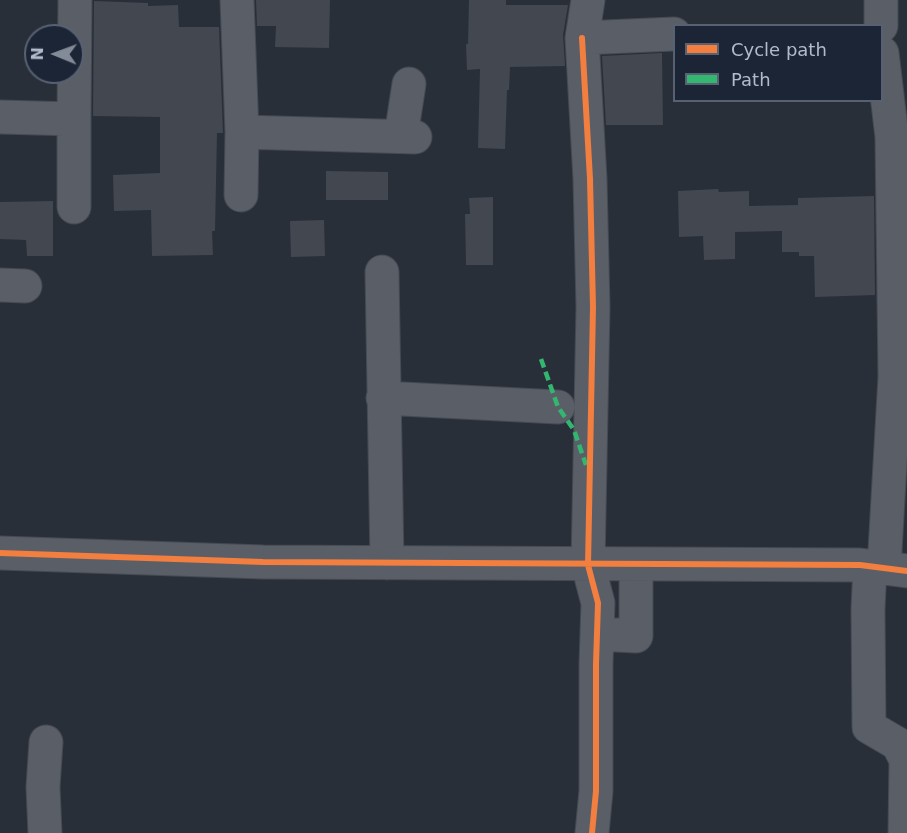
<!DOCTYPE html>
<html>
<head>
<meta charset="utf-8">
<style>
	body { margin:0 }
	#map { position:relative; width:907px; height:833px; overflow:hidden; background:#292f39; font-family:"DejaVu Sans",sans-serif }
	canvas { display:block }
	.legend { position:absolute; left:673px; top:24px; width:210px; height:78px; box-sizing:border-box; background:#1b2535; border:2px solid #586171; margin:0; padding:8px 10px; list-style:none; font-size:18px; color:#b3bbcb }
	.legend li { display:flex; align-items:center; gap:12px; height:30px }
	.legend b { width:30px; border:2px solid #586171 }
	.north { position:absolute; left:24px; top:24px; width:60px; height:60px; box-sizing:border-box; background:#1b2535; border:2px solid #586171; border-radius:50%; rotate:271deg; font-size:16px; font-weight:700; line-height:24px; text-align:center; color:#b3bbcb }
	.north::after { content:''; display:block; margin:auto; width:21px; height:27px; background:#838a98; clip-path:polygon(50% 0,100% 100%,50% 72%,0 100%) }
</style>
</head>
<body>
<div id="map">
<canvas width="907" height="833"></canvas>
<ul class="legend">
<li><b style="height:8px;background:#f27e40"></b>Cycle path</li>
<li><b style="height:8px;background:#33b770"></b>Path</li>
</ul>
<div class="north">N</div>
</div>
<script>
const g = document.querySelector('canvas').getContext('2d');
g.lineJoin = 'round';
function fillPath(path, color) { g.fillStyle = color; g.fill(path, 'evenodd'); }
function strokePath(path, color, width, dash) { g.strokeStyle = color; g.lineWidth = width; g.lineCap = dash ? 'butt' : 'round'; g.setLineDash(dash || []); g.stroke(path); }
const building = new Path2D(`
	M 256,0 L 330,0 L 329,48 L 275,47 L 276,26 L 257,26 Z
	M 469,0 L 506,0 L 506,5 L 568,5 L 563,35 L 565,66 L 510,67 L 509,90 L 507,90 L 505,149 L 478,148 L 480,69 L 467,70 L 466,44 L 468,44 Z
	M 94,1 L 148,3 L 148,6 L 178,5 L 179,27 L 219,27 L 223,133 L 217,133 L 215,231 L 212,231 L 213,255 L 152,256 L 151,210 L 114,211 L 113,175 L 160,173 L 160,117 L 93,116 Z
	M 662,53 L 663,125 L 606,125 L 602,56 Z
	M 326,171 L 388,172 L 388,200 L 326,200 Z
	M 718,189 L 719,192 L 749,191 L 749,206 L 798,205 L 798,198 L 874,196 L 875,295 L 815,297 L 814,256 L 799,256 L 799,252 L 782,252 L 782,231 L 735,232 L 735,259 L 704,260 L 703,236 L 679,237 L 678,191 Z
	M 493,197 L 493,265 L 466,265 L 465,214 L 470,214 L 469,198 Z
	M 53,201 L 53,256 L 27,256 L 26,240 L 0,239 L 0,202 Z
	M 324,220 L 325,256 L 291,257 L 290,221 Z`);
const minor = new Path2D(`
	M 237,0 L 242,132 L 241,195
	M 588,0 L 582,38 L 674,34
	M 881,26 L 881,0
	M 582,38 L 590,179 L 593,307 L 588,565 L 598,603 L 596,664 L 596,791 L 592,833
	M 882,53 L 892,137 L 895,377 L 884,568
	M 0,117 L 74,119 L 74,207
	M 74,119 L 75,0
	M 242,132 L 415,137
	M 401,136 L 409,84
	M 382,272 L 387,563
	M 0,285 L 25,286
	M 383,398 L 558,407
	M 0,553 L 263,562 L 860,565 L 907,571
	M 870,566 L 868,609 L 869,727 L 898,744 L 906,760 L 905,833
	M 597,634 L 636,636 L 636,565
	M 45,833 L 43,787 L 46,742`);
const quiet = new Path2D(`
	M 541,359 L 558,407 L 574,430 L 586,465`);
const cycleway = new Path2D(`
	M 582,38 L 590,179 L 593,307 L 588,565 L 598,603 L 596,664 L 596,791 L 592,833
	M 0,553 L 263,562 L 860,565 L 907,571`);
fillPath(building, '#424750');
strokePath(minor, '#454a52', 35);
strokePath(minor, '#5a5e67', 33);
strokePath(quiet, '#33b770', 4.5, [9, 4.5]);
strokePath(cycleway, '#f27e40', 6);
</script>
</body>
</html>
